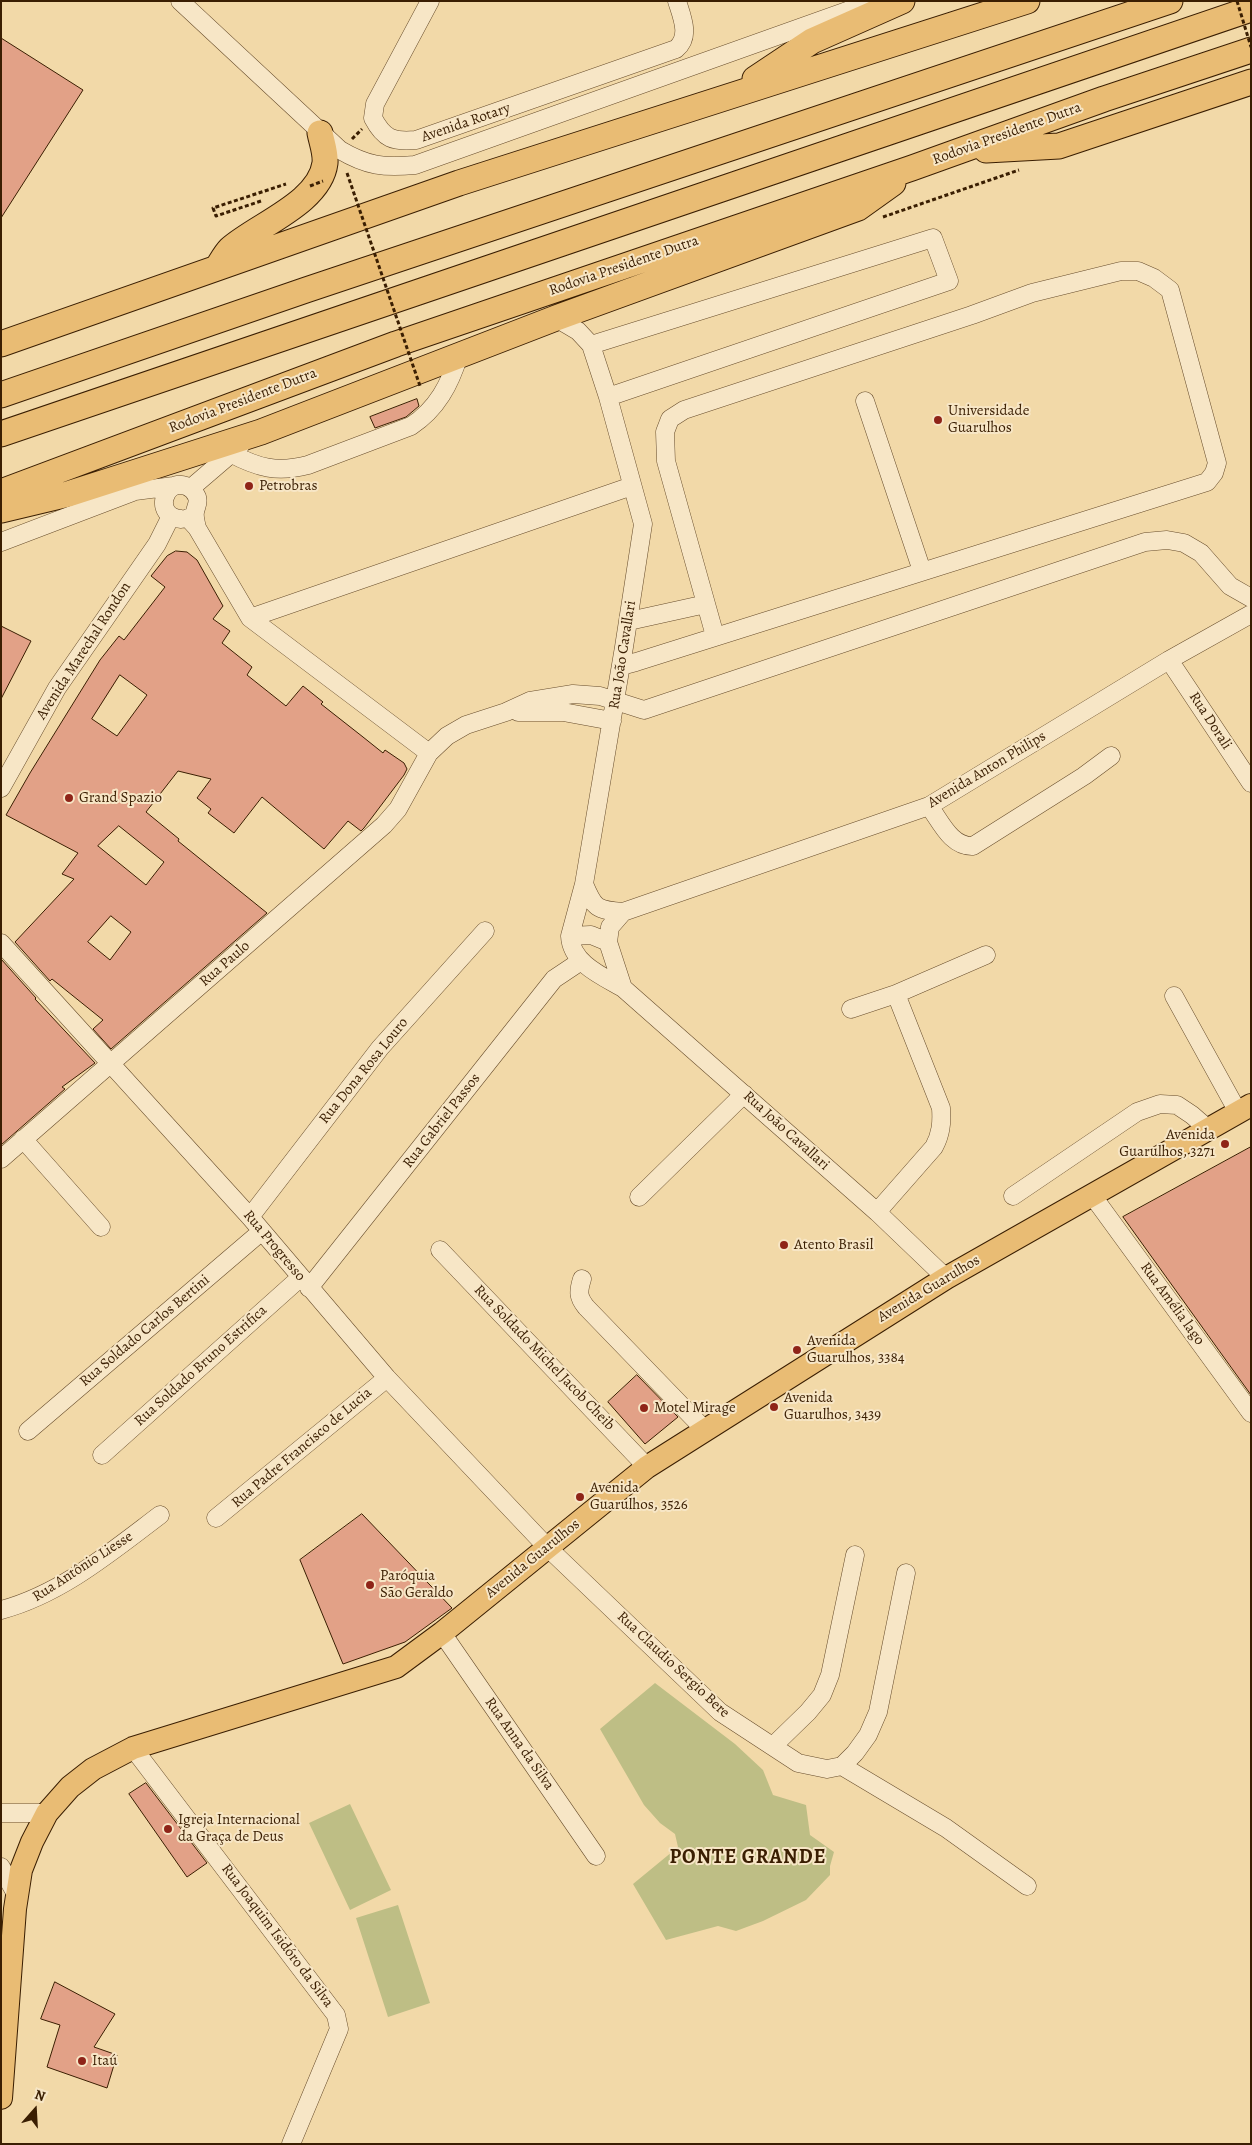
<!DOCTYPE html>
<html>
<head>
<meta charset="utf-8">
<style>
	body { margin:0 }
	#map { position:relative; width:1252px; height:2145px; overflow:hidden; background:#f2d9a8; font-family:Alegreya,serif }
	canvas { display:block }
	.frame { position:absolute; inset:0; border:2px solid #3a1e02; pointer-events:none }
	.north { position:absolute; left:10px; top:2085px; width:50px; height:50px; -webkit-text-stroke:4px #f7e6c6; paint-order:stroke; rotate:19deg; font-size:14px; font-weight:700; line-height:20px; text-align:center; color:#3a1e02 }
	.north::after { content:''; display:block; margin:auto; width:18px; height:22px; background:#3a1e02; clip-path:polygon(50% 0,100% 100%,50% 72%,0 100%) }
</style>
</head>
<body>
<div id="map">
<canvas width="1252" height="2145"></canvas>
<div class="frame"></div>
<div class="north">N</div>
</div>
<script>
const g = document.querySelector('canvas').getContext('2d');
g.lineJoin = 'round';
function fillPath(path, color) { g.fillStyle = color; g.fill(path, 'evenodd'); }
function strokePath(path, color, width, dash) { g.strokeStyle = color; g.lineWidth = width; g.lineCap = dash ? 'butt' : 'round'; g.setLineDash(dash || []); g.stroke(path); }
function write(font, color, halo, rows, align = 'center') {
  g.font = font + ' Alegreya,serif'; g.lineWidth = 4; g.setLineDash([]); g.textBaseline = 'middle'; g.strokeStyle = halo; g.fillStyle = color; for (const [text, x, y, turn = 0] of rows) {
    g.save(); g.translate(x, y); g.rotate((+turn || 0) * Math.PI / 180); g.textAlign = isNaN(turn) ? turn : align; if (halo) g.strokeText(text, 0, 0); g.fillText(text, 0, 0); g.restore();
  }
}
const green = new Path2D(`
	M 655,1683 L 735,1744 L 763,1770 L 773,1795 L 806,1805 L 810,1835 L 834,1852 L 830,1866 L 830,1875 L 806,1900 L 763,1921 L 736,1931 L 718,1926 L 666,1940 L 633,1884 L 678,1847 L 675,1834 L 660,1823 L 644,1805 L 600,1729 Z
	M 350,1804 L 391,1890 L 350,1910 L 309,1823 Z
	M 398,1905 L 430,2003 L 388,2017 L 356,1918 Z`);
const building = new Path2D(`
	M 1,38 L 83,90 L 1,218 Z
	M 417,399 L 419,406 L 406,417 L 375,428 L 370,417 Z
	M 176,551 L 187,552 L 197,560 L 223,606 L 213,619 L 230,631 L 222,643 L 252,667 L 247,675 L 286,706 L 303,686 L 323,702 L 321,704 L 363,737 L 383,753 L 385,750 L 404,763 L 407,769 L 404,775 L 364,828 L 361,831 L 348,821 L 324,849 L 262,797 L 234,833 L 208,813 L 211,809 L 197,798 L 211,779 L 178,771 L 146,812 L 179,839 L 178,841 L 267,913 L 111,1049 L 93,1029 L 103,1020 L 52,979 L 50,981 L 15,942 L 74,879 L 62,874 L 78,853 L 6,815 L 30,773 L 100,660 L 119,636 L 124,640 L 165,587 L 151,576 L 167,556 ZM 120,675 L 147,695 L 117,736 L 92,719 ZM 119,826 L 164,862 L 146,885 L 98,846 ZM 111,916 L 131,932 L 110,960 L 88,942 Z
	M 1,626 L 31,641 L 1,699 Z
	M 1,959 L 36,998 L 35,999 L 95,1063 L 62,1087 L 65,1089 L 1,1145 Z
	M 1251,1147 L 1251,1395 L 1123,1217 Z
	M 637,1375 L 678,1417 L 645,1444 L 608,1402 Z
	M 362,1514 L 452,1608 L 405,1642 L 343,1664 L 300,1560 Z
	M 146,1783 L 207,1863 L 187,1877 L 129,1794 Z
	M 55,1982 L 115,2014 L 94,2047 L 117,2055 L 107,2088 L 47,2067 L 60,2025 L 41,2019 Z`);
const path = new Path2D(`
	M 352,139 L 362,129
	M 261,201 L 216,216 L 213,208 L 286,184
	M 883,217 L 1019,170`);
const minor = new Path2D(`
	M 180,1 L 340,150 C 367,166 384,168 415,165 L 875,1
	M 430,1 L 375,104 L 373,118 C 384,139 393,142 416,140 L 676,49 C 691,37 682,17 677,1
	M 556,318 L 578,331 L 591,345 L 608,397 L 643,524 L 624,647 L 584,884 L 570,936 C 571,963 602,976 623,988 L 877,1212 L 946,1278
	M 591,345 L 933,238 L 949,281 L 608,397
	M 865,401 L 922,571
	M 230,453 C 258,468 277,473 308,465 L 411,426 C 437,409 450,384 459,355
	M 191,488 L 240,446
	M 188,518 L 197,528 L 250,618 L 429,753
	M 181,519 C 153,517 163,478 186,486 C 191,488 195,492 197,497 C 199,503 196,506 195,512 C 194,517 196,523 197,528
	M 1,542 L 135,491 L 174,486
	M 250,618 L 632,486
	M 629,621 L 706,604
	M 1169,660 L 1251,783
	M 621,666 L 636,662 L 1207,482 L 1214,473 L 1217,463 L 1170,290 L 1154,278 L 1138,271 L 1121,271 L 1032,293 L 972,315 L 684,410 L 670,419 L 665,432 L 666,461 L 715,636
	M 518,712 L 563,712 L 612,721
	M 1,788 L 57,688 L 157,544 L 171,516
	M 929,806 C 941,822 951,847 973,846 L 1084,776 L 1111,756
	M 584,884 C 594,908 596,910 623,912
	M 570,936 L 591,935 L 608,942
	M 1,943 L 250,1217 L 387,1378 L 547,1547 L 720,1712 L 798,1763 L 827,1769 L 842,1766 L 855,1753 L 868,1735 L 878,1712 L 906,1573
	M 623,988 L 608,942 L 610,927 L 623,912 L 929,806 L 1169,660 L 1251,614
	M 1174,996 L 1238,1112
	M 851,1009 L 896,994
	M 23,1139 L 101,1227
	M 1,1159 L 384,825 L 398,809 L 429,753 L 447,736 L 466,725 L 506,712 L 530,701 L 573,694 L 600,696 L 644,710 L 1145,542 L 1167,540 L 1184,543 L 1201,553 L 1230,586 L 1251,598
	M 1092,1195 L 1251,1413
	M 1013,1196 L 1137,1112 L 1160,1104 L 1177,1105 L 1192,1115 L 1208,1129
	M 639,1197 L 744,1094
	M 877,1212 L 934,1147 C 941,1134 942,1123 941,1108 L 896,994 L 986,955
	M 250,1217 L 380,1048 L 485,931
	M 440,1250 L 647,1467
	M 582,1279 C 578,1292 578,1297 586,1307 L 704,1429
	M 309,1288 L 554,979 L 581,961
	M 28,1431 L 262,1231
	M 102,1455 L 301,1277
	M 216,1518 L 387,1378
	M 1,1610 C 61,1594 111,1552 160,1515
	M 442,1633 L 596,1856
	M 773,1746 L 808,1712 L 822,1695 L 830,1675 L 855,1555
	M 133,1748 L 336,2015 L 339,2029 L 291,2144
	M 842,1766 L 946,1828 L 1027,1886
	M 1,1813 L 47,1813
	M 1,1867 L 17,1896`);
const major = new Path2D(`
	M 1,2098 L 15,1909 L 21,1870 L 32,1842 L 47,1813 L 70,1787 L 93,1769 L 133,1748 L 396,1667 L 442,1633 L 647,1467 L 946,1278 L 1251,1105`);
const highway = new Path2D(`
	M 755,79 L 812,41 L 902,1
	M 986,150 L 1059,146 L 1251,82
	M 217,268 C 221,262 225,254 230,249 C 257,225 320,203 325,163 C 326,153 322,143 320,133
	M 1,344 L 459,183 L 1027,1
	M 1,395 L 306,290 L 1170,1
	M 1,434 L 1251,9
	M 1,492 L 396,344 L 912,168 L 1104,99 L 1251,50
	M 1,510 L 68,494 L 261,432 L 556,318 L 858,208 L 893,183`);
const pathBridge = new Path2D(`
	M 1237,1 L 1251,47
	M 347,173 L 420,386
	M 310,186 L 323,181`);
const markers = [
	[938,420,5,"#8f2418"],
	[249,486,5,"#8f2418"],
	[69,798,5,"#8f2418"],
	[1225,1144,5,"#8f2418"],
	[784,1245,5,"#8f2418"],
	[797,1350,5,"#8f2418"],
	[774,1407,5,"#8f2418"],
	[644,1408,5,"#8f2418"],
	[580,1497,5,"#8f2418"],
	[370,1585,5,"#8f2418"],
	[168,1829,5,"#8f2418"],
	[82,2061,5,"#8f2418"]
];
const streetNames = [
	["Avenida Rotary",466,123,-19],
	["Rodovia Presidente Dutra",1007,134,-20],
	["Rodovia Presidente Dutra",624,266,-19],
	["Rodovia Presidente Dutra",243,401,-21],
	["Avenida Marechal Rondon",84,651,-57],
	["Rua João Cavallari",623,655,-81],
	["Rua Dorali",1210,721,57],
	["Avenida Anton Philips",987,770,-31],
	["Rua Paulo",225,964,-41],
	["Rua Dona Rosa Louro",364,1071,-51],
	["Rua Gabriel Passos",442,1121,-52],
	["Rua João Cavallari",786,1131,42],
	["Rua Progresso",274,1246,50],
	["Avenida Guarulhos",929,1289,-31],
	["Rua Amélia lago",1172,1304,54],
	["Rua Soldado Carlos Bertini",145,1331,-40],
	["Rua Soldado Michel Jacob Cheib",544,1358,46],
	["Rua Soldado Bruno Estrifica",201,1366,-42],
	["Rua Padre Francisco de Lucia",302,1448,-40],
	["Avenida Guarulhos",533,1559,-39],
	["Rua Antônio Liesse",83,1567,-33],
	["Rua Claudio Sergio Bere",673,1665,43],
	["Rua Anna da Silva",519,1744,55],
	["Rua Joaquim Isidóro da Silva",277,1936,53]
];
const poiNames = [
	["Universidade",948,411],
	["Guarulhos",948,428],
	["Petrobras",259,486],
	["Grand Spazio",79,798],
	["Avenida",1215,1135,"right"],
	["Guarulhos, 3271",1215,1152,"right"],
	["Atento Brasil",794,1245],
	["Avenida",807,1341],
	["Guarulhos, 3384",807,1358],
	["Avenida",784,1398],
	["Guarulhos, 3439",784,1415],
	["Motel Mirage",654,1408],
	["Avenida",590,1488],
	["Guarulhos, 3526",590,1505],
	["Paróquia",380,1576],
	["São Geraldo",380,1593],
	["Igreja Internacional",178,1820],
	["da Graça de Deus",178,1837],
	["Itaú",92,2061]
];
const districtNames = [
	["PONTE GRANDE",748,1858]
];
fillPath(green, '#bebe85');
fillPath(building, '#e2a187');
strokePath(building, '#3a1e02', 1);
strokePath(minor, '#684d2c', 19);
strokePath(major, '#3a1e02', 24);
strokePath(highway, '#3a1e02', 27);
strokePath(path, '#3a1e02', 3, [4, 2.5]);
strokePath(minor, '#f7e6c6', 18);
strokePath(major, '#e9bc74', 22);
strokePath(highway, '#e9bc74', 25);
strokePath(pathBridge, '#3a1e02', 3, [4, 2.5]);
for (const [x, y, r, color] of markers) { const dot = new Path2D(); dot.arc(x, y, r, 0, 2 * Math.PI); g.fillStyle = color; g.fill(dot); strokePath(dot, '#f7e6c6', 2); }
write('15px', '#3a1e02', '#f7e6c6', streetNames);
write('15px', '#3a1e02', '#f7e6c6', poiNames, 'left');
g.letterSpacing = '1px';
write('bold 20px', '#3a1e02', '#f7e6c6', districtNames);
g.letterSpacing = '0px';
</script>
</body>
</html>
